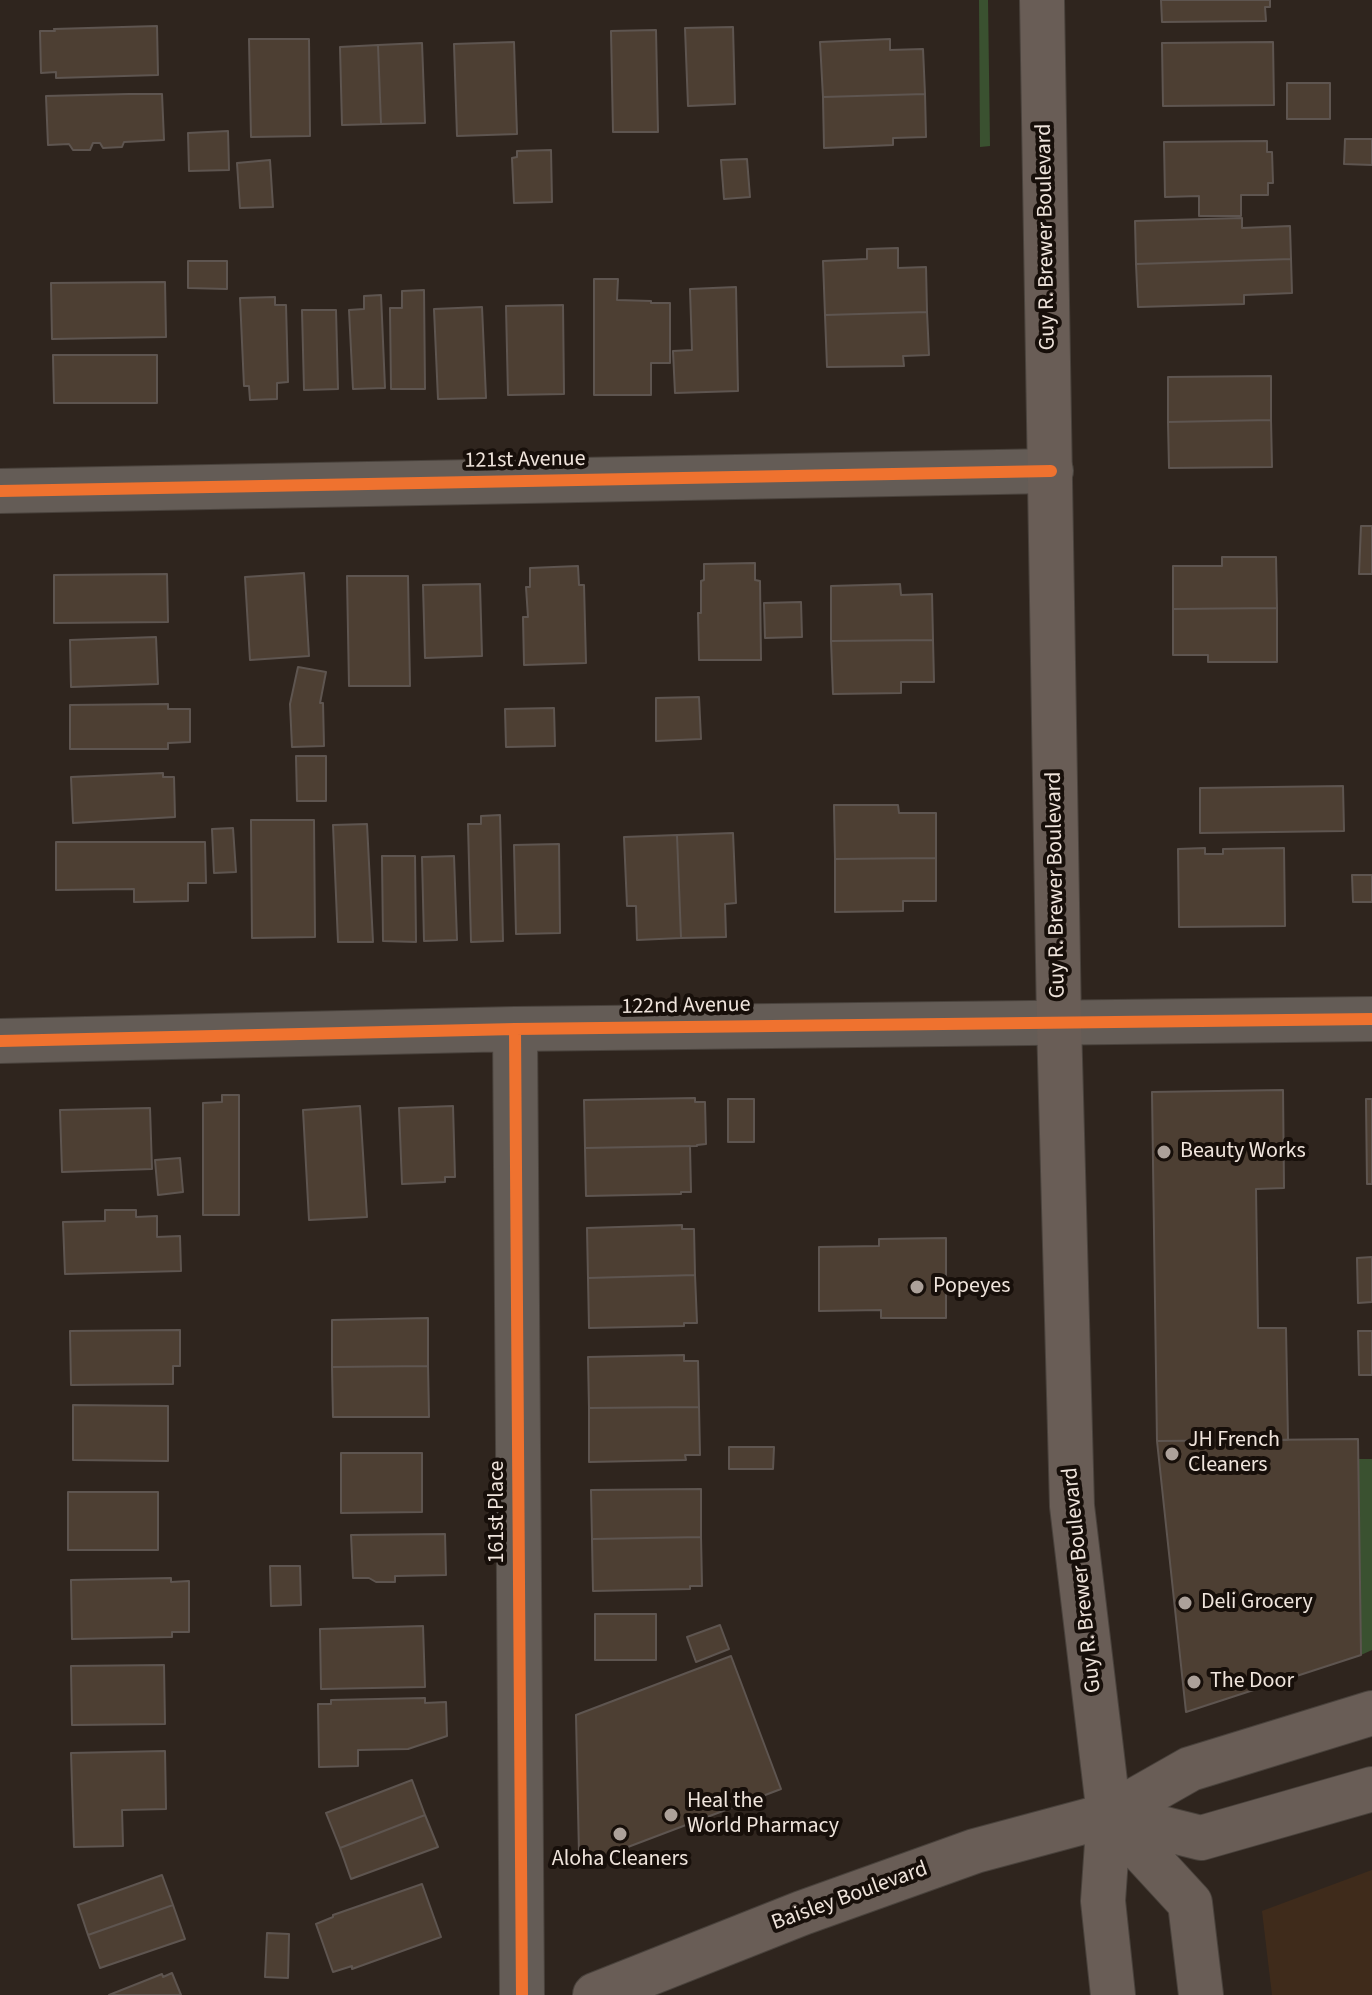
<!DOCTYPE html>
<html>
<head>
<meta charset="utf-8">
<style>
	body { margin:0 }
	canvas { display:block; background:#2f251e }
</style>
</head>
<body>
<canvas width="1372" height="1995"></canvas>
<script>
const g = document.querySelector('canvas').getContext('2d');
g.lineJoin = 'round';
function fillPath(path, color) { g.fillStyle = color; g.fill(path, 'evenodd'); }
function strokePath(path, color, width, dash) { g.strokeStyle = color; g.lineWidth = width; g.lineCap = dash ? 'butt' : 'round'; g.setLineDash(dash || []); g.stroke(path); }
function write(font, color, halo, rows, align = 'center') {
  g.font = font + ' "Source Sans 3",sans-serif'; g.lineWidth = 8; g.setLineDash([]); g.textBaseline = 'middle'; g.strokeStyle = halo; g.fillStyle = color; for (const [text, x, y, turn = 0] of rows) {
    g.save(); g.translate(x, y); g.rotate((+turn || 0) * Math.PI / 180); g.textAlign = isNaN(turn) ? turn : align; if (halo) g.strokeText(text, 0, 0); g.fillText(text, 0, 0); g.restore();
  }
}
const built = new Path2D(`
	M 1372,1870 L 1372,1995 L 1272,1995 L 1262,1911 Z`);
const green = new Path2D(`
	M 979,0 L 988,0 L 990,146 L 980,147 Z
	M 1358,1459 L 1372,1459 L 1372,1650 L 1361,1655 Z`);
const building = new Path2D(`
	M 1161,0 L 1270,0 L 1270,7 L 1265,7 L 1266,21 L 1162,22 Z
	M 157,26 L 158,75 L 56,78 L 56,72 L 41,73 L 40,31 L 55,31 L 54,29 Z
	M 733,27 L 735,104 L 688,106 L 685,28 Z
	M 656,30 L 658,132 L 613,132 L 611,31 Z
	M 249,39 L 309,39 L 310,136 L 251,137 Z
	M 890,39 L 890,50 L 923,49 L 925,94 L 823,97 L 820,42 Z
	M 514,42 L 517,134 L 457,136 L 454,44 Z
	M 1273,42 L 1274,105 L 1163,106 L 1162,43 Z
	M 422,43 L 425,123 L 381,124 L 378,45 Z
	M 378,45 L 381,124 L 342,125 L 340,47 Z
	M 1287,83 L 1330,83 L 1330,119 L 1287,119 Z
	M 129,94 L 162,94 L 164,140 L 124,142 L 122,147 L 103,148 L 100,143 L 93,143 L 90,150 L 73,150 L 69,144 L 48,145 L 46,96 Z
	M 925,94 L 926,137 L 893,138 L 893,145 L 824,148 L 823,97 Z
	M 228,131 L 229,170 L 189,171 L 188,133 Z
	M 1345,139 L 1372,139 L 1372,165 L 1344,164 Z
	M 1267,141 L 1267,152 L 1272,152 L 1273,183 L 1268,183 L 1268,195 L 1241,195 L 1241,216 L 1199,216 L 1199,196 L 1165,197 L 1164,142 Z
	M 551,150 L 552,202 L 514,203 L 512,158 L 517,157 L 517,151 Z
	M 747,159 L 750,197 L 724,199 L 721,160 Z
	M 270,160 L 273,207 L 240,208 L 237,163 Z
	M 1242,218 L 1242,228 L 1290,226 L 1291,259 L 1136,264 L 1135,221 Z
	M 898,248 L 898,268 L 926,267 L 927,312 L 825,315 L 823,261 L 867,259 L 867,249 Z
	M 1291,259 L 1292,293 L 1244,295 L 1244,304 L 1138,307 L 1136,264 Z
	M 188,261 L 227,261 L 227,289 L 188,288 Z
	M 594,279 L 618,279 L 617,300 L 651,301 L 651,303 L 670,303 L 670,363 L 651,363 L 651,395 L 594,395 Z
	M 165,282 L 166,337 L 52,339 L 51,283 Z
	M 736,287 L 738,391 L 675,393 L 673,351 L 692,350 L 690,289 Z
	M 424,290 L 425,389 L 391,389 L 390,308 L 402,308 L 402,291 Z
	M 381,295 L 385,388 L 353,389 L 349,310 L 364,309 L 364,296 Z
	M 275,297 L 275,305 L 286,305 L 288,382 L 277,383 L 277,399 L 250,400 L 249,386 L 244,386 L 240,298 Z
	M 563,305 L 564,394 L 508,395 L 506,306 Z
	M 482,307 L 486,398 L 438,399 L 434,309 Z
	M 302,310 L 336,310 L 338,389 L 304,390 Z
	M 927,312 L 929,355 L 903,356 L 904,366 L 827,367 L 825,315 Z
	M 53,355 L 157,355 L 157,403 L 54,403 Z
	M 1271,376 L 1271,420 L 1168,422 L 1168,377 Z
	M 1271,420 L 1272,467 L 1169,468 L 1168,422 Z
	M 1361,526 L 1372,526 L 1372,574 L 1359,574 Z
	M 1222,557 L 1276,557 L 1277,608 L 1173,609 L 1173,566 L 1222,566 Z
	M 755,563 L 755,580 L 760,581 L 761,660 L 699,660 L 698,613 L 701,613 L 701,581 L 704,580 L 704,564 Z
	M 578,566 L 579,585 L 584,585 L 586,663 L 524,665 L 523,617 L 528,617 L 526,587 L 530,587 L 530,568 Z
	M 304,573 L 309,656 L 250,660 L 245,577 Z
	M 167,574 L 168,622 L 54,623 L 54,575 Z
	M 347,576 L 408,576 L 410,686 L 349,686 Z
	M 480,584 L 482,656 L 425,658 L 423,585 Z
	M 900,584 L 901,595 L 932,594 L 933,640 L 831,641 L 831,586 Z
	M 801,602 L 802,637 L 765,638 L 764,603 Z
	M 1277,608 L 1277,662 L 1208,662 L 1208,655 L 1173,655 L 1173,609 Z
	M 156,637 L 158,684 L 71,687 L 70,640 Z
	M 933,640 L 934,682 L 901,682 L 901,693 L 833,694 L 831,641 Z
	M 298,667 L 326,672 L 320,703 L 323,703 L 324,746 L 292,747 L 290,704 Z
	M 699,697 L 701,739 L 656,741 L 656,698 Z
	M 168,704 L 168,709 L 190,709 L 190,742 L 168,743 L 168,749 L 70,749 L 70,705 Z
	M 554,708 L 555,746 L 506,747 L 505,709 Z
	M 296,756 L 326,756 L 326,801 L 297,801 Z
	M 163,773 L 163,777 L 174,777 L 175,817 L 73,823 L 71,777 Z
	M 1343,786 L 1344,831 L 1200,833 L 1200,788 Z
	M 834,805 L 898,805 L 899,813 L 936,813 L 936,858 L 835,859 Z
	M 500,815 L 503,941 L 471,942 L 468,824 L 481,824 L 481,816 Z
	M 251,820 L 314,820 L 315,937 L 252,938 Z
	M 367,824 L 373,942 L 338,942 L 333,825 Z
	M 233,828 L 236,872 L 214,873 L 212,829 Z
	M 733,833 L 736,903 L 725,904 L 726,937 L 681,938 L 677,835 Z
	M 677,835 L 681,938 L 637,940 L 636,906 L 627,906 L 624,837 Z
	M 56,842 L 205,842 L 206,883 L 188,883 L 188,901 L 134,902 L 134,889 L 56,890 Z
	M 559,844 L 560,933 L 516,934 L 514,845 Z
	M 1205,848 L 1205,854 L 1223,854 L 1223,849 L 1284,848 L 1285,926 L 1179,927 L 1178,849 Z
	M 382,856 L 415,856 L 416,942 L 383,941 Z
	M 454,856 L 457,940 L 424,941 L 422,857 Z
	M 936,858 L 936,901 L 903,901 L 903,911 L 835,912 L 835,859 Z
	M 1352,875 L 1372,875 L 1372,902 L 1353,902 Z
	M 1283,1090 L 1284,1188 L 1256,1189 L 1258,1328 L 1286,1328 L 1288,1440 L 1157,1441 L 1152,1092 Z
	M 222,1095 L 239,1095 L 239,1215 L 203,1215 L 203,1103 L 222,1102 Z
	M 695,1098 L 695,1102 L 705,1102 L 706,1144 L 697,1145 L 697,1146 L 585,1148 L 584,1100 Z
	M 728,1099 L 754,1099 L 754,1142 L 728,1142 Z
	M 1366,1099 L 1372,1099 L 1372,1184 L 1367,1184 Z
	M 360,1106 L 367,1217 L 309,1220 L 303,1110 Z
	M 453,1106 L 455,1177 L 445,1177 L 445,1182 L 402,1184 L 399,1108 Z
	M 150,1108 L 152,1169 L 62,1172 L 60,1110 Z
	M 690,1146 L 691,1192 L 681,1192 L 681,1194 L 586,1196 L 585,1148 Z
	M 180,1158 L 183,1192 L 158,1195 L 155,1160 Z
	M 105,1210 L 136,1210 L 136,1217 L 157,1216 L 157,1237 L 180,1236 L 181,1271 L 65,1274 L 63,1222 L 105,1221 Z
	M 682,1225 L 682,1229 L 694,1229 L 695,1275 L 588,1278 L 587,1228 Z
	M 946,1238 L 946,1318 L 881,1318 L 881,1310 L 819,1311 L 819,1247 L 879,1246 L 879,1239 Z
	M 1372,1257 L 1372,1302 L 1358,1303 L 1357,1258 Z
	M 695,1275 L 697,1323 L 684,1323 L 684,1326 L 589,1328 L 588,1278 Z
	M 428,1318 L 428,1366 L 332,1367 L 332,1320 Z
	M 180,1330 L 180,1366 L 173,1366 L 173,1384 L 71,1385 L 70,1331 Z
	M 1358,1331 L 1372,1331 L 1372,1375 L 1359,1375 Z
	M 684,1355 L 684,1361 L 698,1361 L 699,1407 L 589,1408 L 588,1357 Z
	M 428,1366 L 429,1417 L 333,1417 L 332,1367 Z
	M 73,1405 L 168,1406 L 168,1461 L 73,1460 Z
	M 699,1407 L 700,1455 L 685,1455 L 686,1460 L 589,1462 L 589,1408 Z
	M 1358,1439 L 1361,1655 L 1186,1712 L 1157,1441 Z
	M 729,1447 L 774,1447 L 773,1469 L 729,1469 Z
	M 341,1453 L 422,1453 L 422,1512 L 341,1513 Z
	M 701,1489 L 701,1537 L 592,1539 L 591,1490 Z
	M 68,1492 L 158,1492 L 158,1550 L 68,1550 Z
	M 445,1534 L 446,1575 L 395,1576 L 395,1582 L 376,1582 L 369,1578 L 353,1578 L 351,1535 Z
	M 701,1537 L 702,1586 L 690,1586 L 690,1589 L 593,1591 L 592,1539 Z
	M 270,1566 L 300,1566 L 301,1605 L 271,1606 Z
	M 171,1578 L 171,1582 L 189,1581 L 189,1632 L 172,1632 L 172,1637 L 72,1639 L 71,1580 Z
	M 595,1614 L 656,1614 L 656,1660 L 595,1660 Z
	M 720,1625 L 729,1649 L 696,1662 L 687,1637 Z
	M 423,1626 L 425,1687 L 321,1689 L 320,1629 Z
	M 731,1656 L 781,1789 L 583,1864 L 579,1854 L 576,1715 Z
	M 164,1665 L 165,1724 L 72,1725 L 71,1666 Z
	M 425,1698 L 425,1703 L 446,1702 L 447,1736 L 408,1749 L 358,1750 L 358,1766 L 319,1767 L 318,1704 L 331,1704 L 331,1700 Z
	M 165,1751 L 166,1809 L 122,1810 L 123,1846 L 74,1847 L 71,1753 Z
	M 412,1780 L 425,1815 L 340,1848 L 326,1813 Z
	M 425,1815 L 438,1847 L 351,1879 L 340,1848 Z
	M 162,1875 L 173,1905 L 88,1935 L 78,1905 Z
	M 422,1884 L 441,1937 L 352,1969 L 352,1966 L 333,1972 L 316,1924 L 333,1917 L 333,1915 Z
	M 173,1905 L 185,1939 L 100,1968 L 88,1935 Z
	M 267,1933 L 289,1934 L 288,1978 L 265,1977 Z
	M 172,1973 L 181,1995 L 109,1995 L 162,1974 L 163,1977 Z`);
const minor = new Path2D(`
	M 0,491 L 1051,471
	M 515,1029 L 522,1995
	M 0,1041 L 515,1029 L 1372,1019`);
const major = new Path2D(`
	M 1042,0 L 1059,1022 L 1072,1506 L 1109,1815 L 1103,1901 L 1113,1995
	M 1109,1815 L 1201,1838 L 1372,1789
	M 1109,1815 L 1190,1903 L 1201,1995
	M 595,1995 L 802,1913 L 975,1851 L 1109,1815 L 1190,1769 L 1372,1713`);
const cycleway = new Path2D(`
	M 0,491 L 1051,471
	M 515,1029 L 522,1995
	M 0,1041 L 515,1029 L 1372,1019`);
const markers = [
	[1164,1152,8,"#aca19a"],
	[917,1287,8,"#aca19a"],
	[1172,1454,8,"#aca19a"],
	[1185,1603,8,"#aca19a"],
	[1194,1682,8,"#aca19a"],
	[671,1815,8,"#aca19a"],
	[620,1834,8,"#aca19a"]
];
const streetNames = [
	["Guy R. Brewer Boulevard",1047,237,-91],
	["121st Avenue",525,461,-1],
	["Guy R. Brewer Boulevard",1057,885,-91],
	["122nd Avenue",686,1007,-1],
	["161st Place",498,1512,-90],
	["Guy R. Brewer Boulevard",1083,1580,-96],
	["Baisley Boulevard",850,1897,-20]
];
const poiNames = [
	["Beauty Works",1180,1152],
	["Popeyes",933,1287],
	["JH French",1188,1441],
	["Cleaners",1188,1466],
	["Deli Grocery",1201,1603],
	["The Door",1210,1682],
	["Heal the",687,1802],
	["World Pharmacy",687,1827],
	["Aloha Cleaners",620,1860,"center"]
];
fillPath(built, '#3f2b1b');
fillPath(green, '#3a5130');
fillPath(building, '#4d3f33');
strokePath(building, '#5e5550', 2);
strokePath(minor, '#49423c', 46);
strokePath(major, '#49423c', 46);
strokePath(minor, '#645c56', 44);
strokePath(major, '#695d56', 44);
strokePath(cycleway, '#ef722f', 12);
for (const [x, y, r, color] of markers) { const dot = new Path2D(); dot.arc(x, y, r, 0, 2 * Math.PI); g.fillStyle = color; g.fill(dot); strokePath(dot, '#170f0a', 3); }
write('22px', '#efe4dc', '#170f0a', streetNames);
write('22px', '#efe4dc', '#170f0a', poiNames, 'left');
</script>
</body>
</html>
